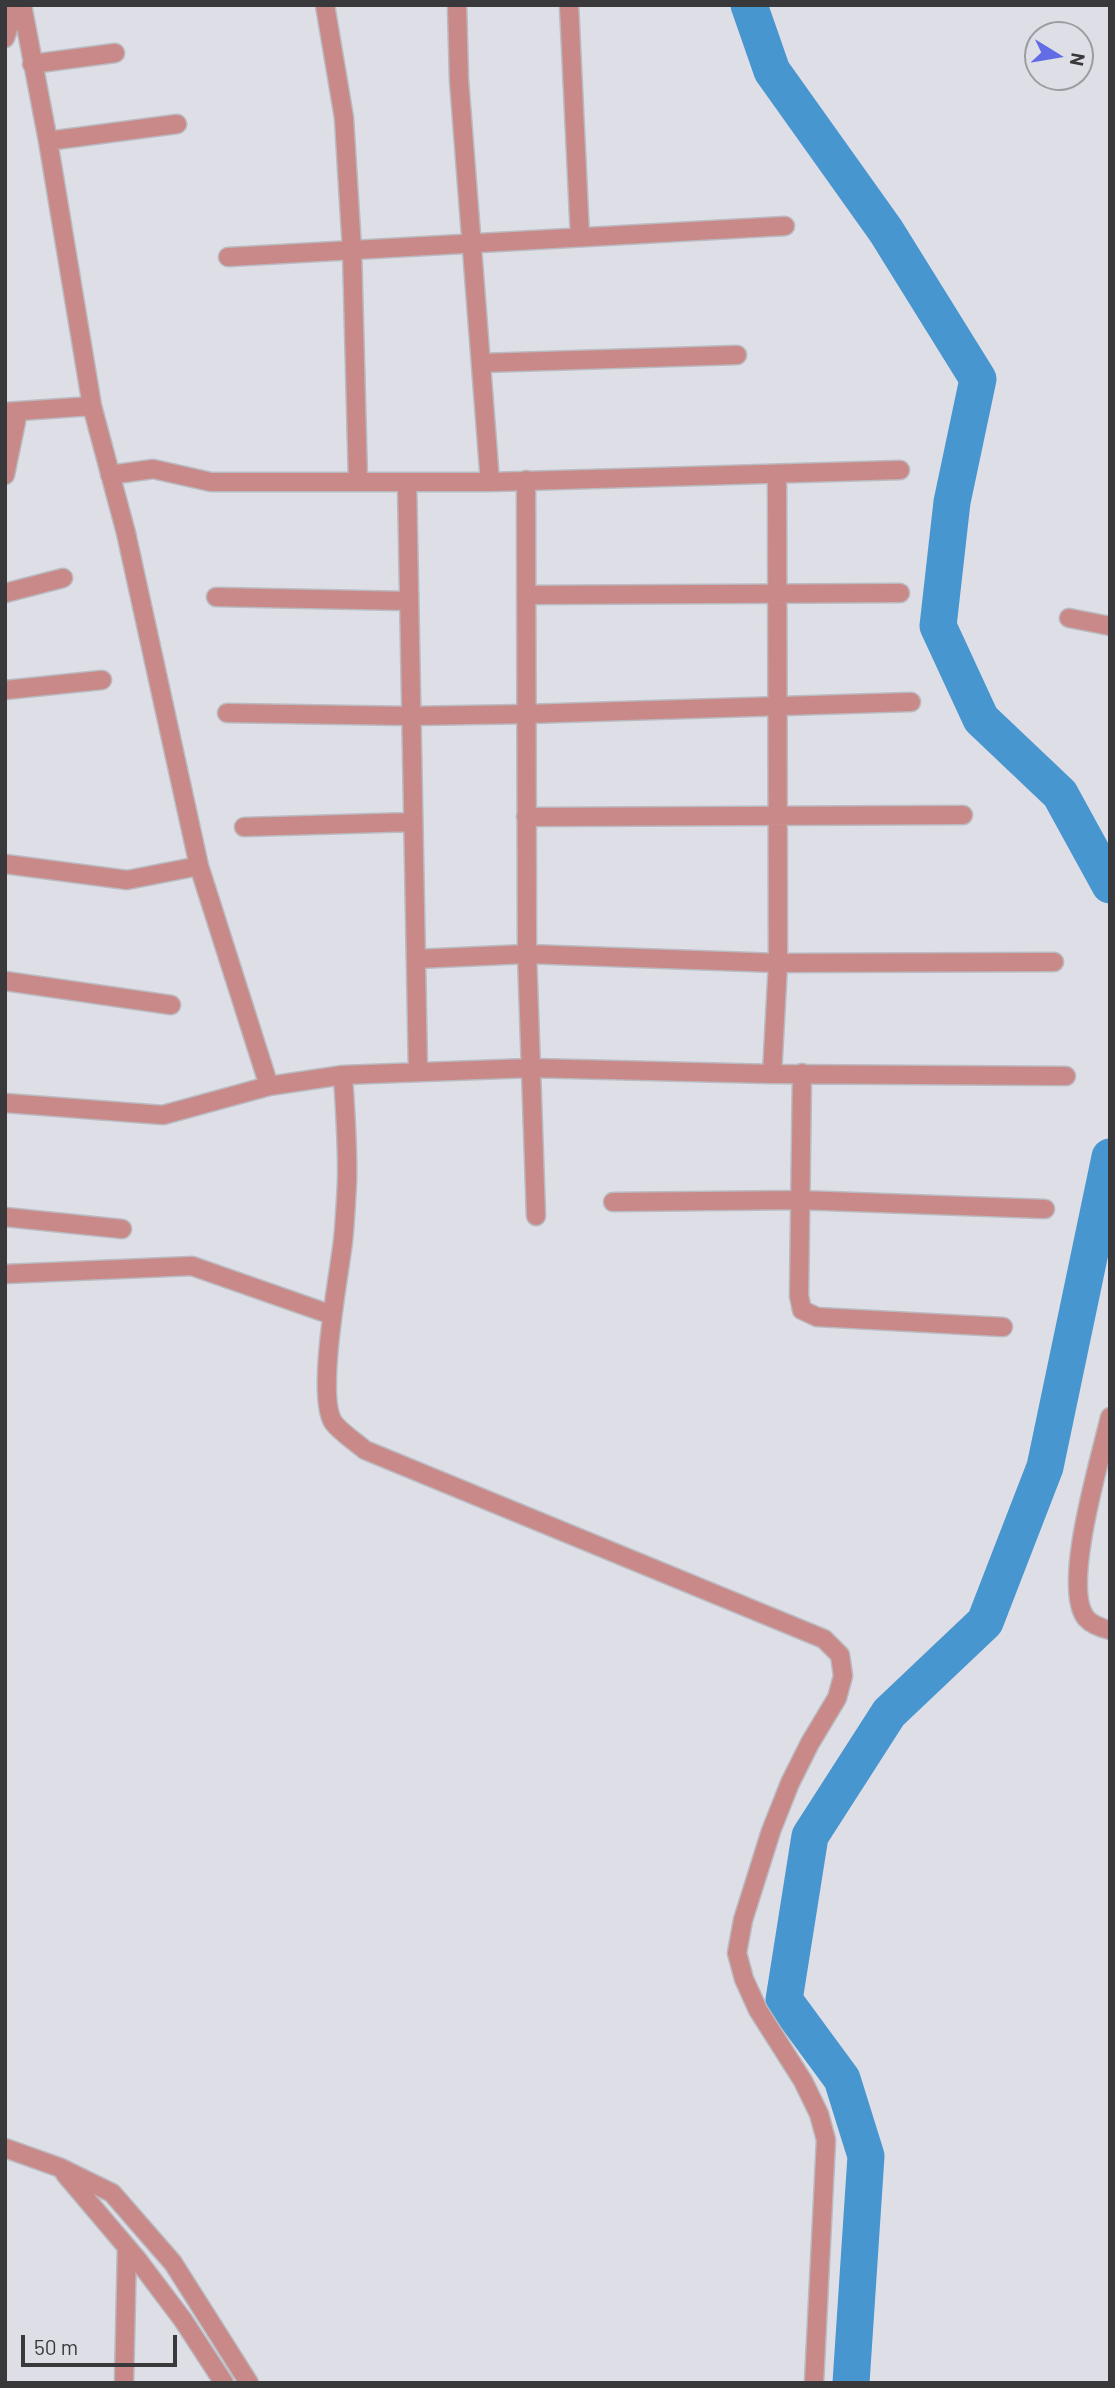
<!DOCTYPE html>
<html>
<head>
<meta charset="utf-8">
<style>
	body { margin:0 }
	#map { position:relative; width:1115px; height:2388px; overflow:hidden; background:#dedee6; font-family:Barlow,sans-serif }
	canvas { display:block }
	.frame { position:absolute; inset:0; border:7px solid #39393c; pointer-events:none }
	.north { position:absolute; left:1024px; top:21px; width:70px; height:70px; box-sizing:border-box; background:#dedee6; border:2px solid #9c9ca2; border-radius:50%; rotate:101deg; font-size:19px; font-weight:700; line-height:28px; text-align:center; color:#39393c }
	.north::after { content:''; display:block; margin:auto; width:24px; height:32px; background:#626de5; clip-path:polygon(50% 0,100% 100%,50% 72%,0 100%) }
	.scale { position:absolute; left:21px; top:2335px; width:156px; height:32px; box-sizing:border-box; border:4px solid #39393c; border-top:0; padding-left:9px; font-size:21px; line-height:24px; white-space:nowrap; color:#39393c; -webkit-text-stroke:5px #dedee6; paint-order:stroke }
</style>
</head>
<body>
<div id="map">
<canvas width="1115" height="2388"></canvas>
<div class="frame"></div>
<div class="north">N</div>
<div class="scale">50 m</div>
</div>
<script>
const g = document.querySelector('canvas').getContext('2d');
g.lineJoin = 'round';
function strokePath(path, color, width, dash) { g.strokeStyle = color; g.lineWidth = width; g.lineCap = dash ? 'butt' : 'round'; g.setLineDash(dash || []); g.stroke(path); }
const river = new Path2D(`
	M 749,5 L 772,71 L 886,231 L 978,379 L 952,502 L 938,626 L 981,719 L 1060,794 L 1110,885
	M 851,2383 L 866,2156 L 842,2079 L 784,2000 L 810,1836 L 889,1713 L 985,1622 L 1045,1467 L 1110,1157`);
const minor = new Path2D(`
	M 22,5 L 48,141 L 92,406 L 126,533 L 199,866 L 269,1086
	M 325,5 L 344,118 L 352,250 L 358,481
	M 457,5 L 459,80 L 490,482
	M 569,5 L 580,237
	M 5,38 L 16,5
	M 32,64 L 115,53
	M 48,141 L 177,124
	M 228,257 L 785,226
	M 481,363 L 737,355
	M 5,412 L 92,406
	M 5,475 L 18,412
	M 110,475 L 153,469 L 211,482 L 490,482 L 900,470
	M 526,480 L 527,954 L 536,1216
	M 407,482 L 418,1071
	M 5,593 L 63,578
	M 526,595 L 900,593
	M 216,597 L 408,601
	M 1069,618 L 1110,626
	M 5,690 L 102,680
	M 227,713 L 411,716 L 527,714 L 911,702
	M 526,817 L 963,815
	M 244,827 L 413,822
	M 5,864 L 127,880 L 199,866
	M 416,959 L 527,954 L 778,963 L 1054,962
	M 5,981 L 171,1005
	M 802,1073 L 799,1296 L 802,1310 L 817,1317 L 1003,1327
	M 772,1074 L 778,963 L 777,474
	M 343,1075 C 345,1111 348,1146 347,1182 C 346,1202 345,1222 343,1241 C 339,1276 316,1394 333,1422 C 340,1432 356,1442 365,1450 L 824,1639 L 840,1655 L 843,1676 L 837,1698 L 810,1743 L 790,1783 L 771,1831 L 743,1920 L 737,1953 L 744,1979 L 758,2010 L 803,2081 L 819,2114 L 826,2140 L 814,2383
	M 5,1103 L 163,1115 L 269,1086 L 343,1075 L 531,1068 L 772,1074 L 1066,1076
	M 613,1202 L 799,1200 L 1045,1209
	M 5,1217 L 122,1229
	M 5,1274 L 192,1266 L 332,1315
	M 1110,1417 C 1101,1457 1061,1587 1086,1618 C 1092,1625 1101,1628 1110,1630
	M 5,2148 L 61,2168 L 112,2193 L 173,2263 L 249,2383
	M 65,2174 L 137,2259 L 183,2320 L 224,2383
	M 124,2383 L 127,2247`);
strokePath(river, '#4896cf', 37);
strokePath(minor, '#babac1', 21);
strokePath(minor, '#c98988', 18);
</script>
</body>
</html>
